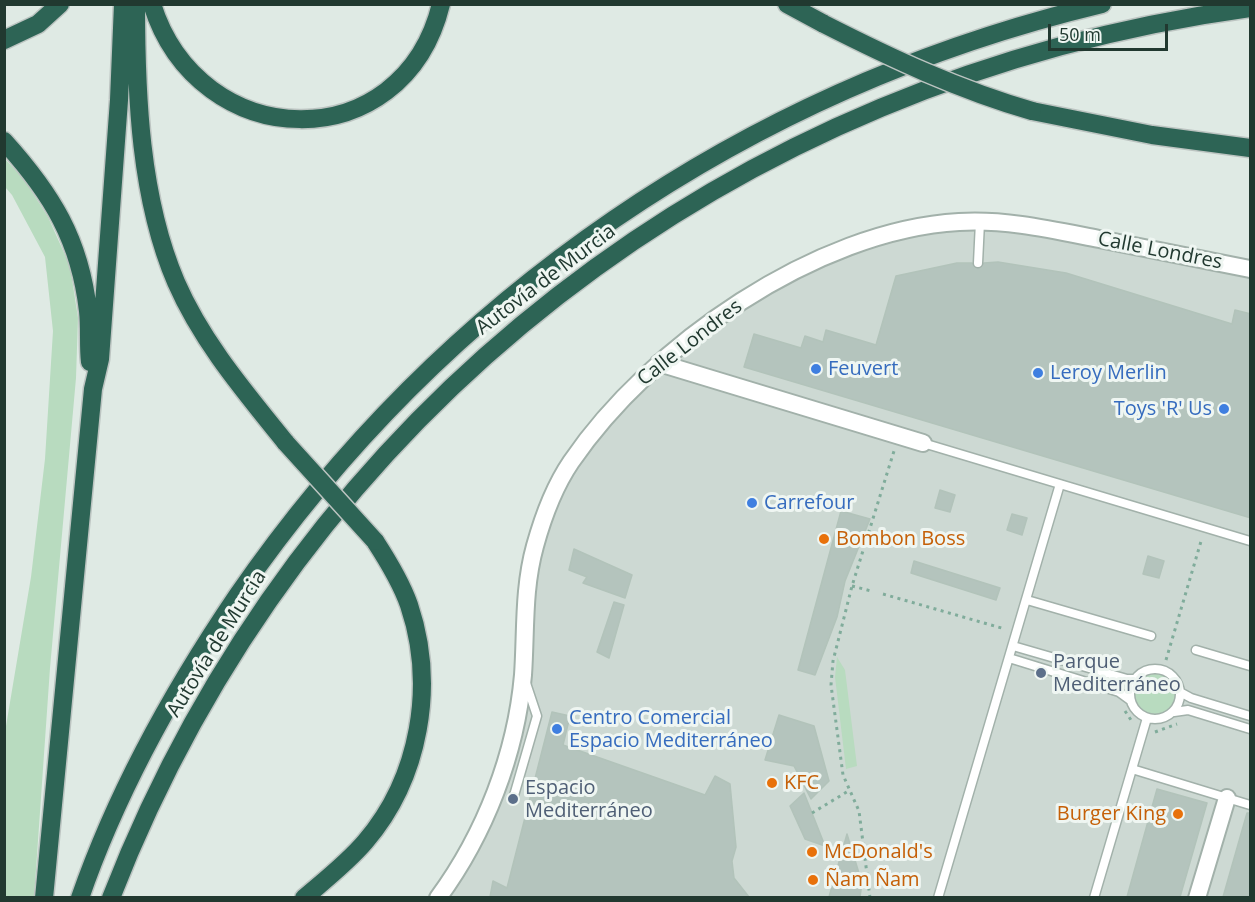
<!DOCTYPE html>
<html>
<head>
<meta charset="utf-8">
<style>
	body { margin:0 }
	#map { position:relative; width:1255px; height:902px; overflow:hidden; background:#dfeae4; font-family:"Open Sans",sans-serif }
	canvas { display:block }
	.frame { position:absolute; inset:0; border:6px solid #213930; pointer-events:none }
	.scale { position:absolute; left:1048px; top:24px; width:120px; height:27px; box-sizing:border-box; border:3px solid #213930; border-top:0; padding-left:8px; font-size:18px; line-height:21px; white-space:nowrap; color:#213930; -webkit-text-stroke:4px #eff6f2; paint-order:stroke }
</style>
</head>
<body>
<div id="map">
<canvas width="1255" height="902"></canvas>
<div class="frame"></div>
<div class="scale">50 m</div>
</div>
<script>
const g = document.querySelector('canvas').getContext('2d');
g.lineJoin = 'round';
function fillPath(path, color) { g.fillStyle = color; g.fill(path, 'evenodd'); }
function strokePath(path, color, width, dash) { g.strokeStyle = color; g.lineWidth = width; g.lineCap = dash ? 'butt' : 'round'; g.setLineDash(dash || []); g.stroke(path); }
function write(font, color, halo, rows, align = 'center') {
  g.font = font + ' "Open Sans",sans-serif'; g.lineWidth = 6; g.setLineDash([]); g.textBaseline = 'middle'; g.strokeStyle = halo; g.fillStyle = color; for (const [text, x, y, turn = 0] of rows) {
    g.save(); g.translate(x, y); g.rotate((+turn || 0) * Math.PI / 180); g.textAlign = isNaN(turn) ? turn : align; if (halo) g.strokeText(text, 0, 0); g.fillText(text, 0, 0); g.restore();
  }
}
const built = new Path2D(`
	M 956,222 L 1250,269 L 1250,897 L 438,898 L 500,779 L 525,612 L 555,491 L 659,363 L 797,271 Z`);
const green = new Path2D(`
	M 4,158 L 24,179 L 48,217 L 70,266 L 78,318 L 76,378 L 50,668 L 34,898 L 5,897 L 4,738 L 31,577 L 45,459 L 53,331 L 45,257 L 12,195 L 5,187 Z
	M 837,657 L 845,670 L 857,766 L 846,769 L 835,677 Z
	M1130 694a25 25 0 1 1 50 0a25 25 0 1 1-50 0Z`);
const building = new Path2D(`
	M 998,262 L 1066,273 L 1232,324 L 1235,310 L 1251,314 L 1251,518 L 744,367 L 754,334 L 801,348 L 805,336 L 823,342 L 826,330 L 876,345 L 896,276 L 957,263 L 972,263 L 978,269 L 984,263 Z
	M 940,490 L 955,495 L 950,512 L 935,508 Z
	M 841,511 L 870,519 L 845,581 L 837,617 L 815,675 L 798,670 Z
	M 1012,514 L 1027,518 L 1022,535 L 1007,530 Z
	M 574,549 L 632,575 L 625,598 L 583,583 L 587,577 L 569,570 Z
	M 1148,556 L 1164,561 L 1159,578 L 1143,574 Z
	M 914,561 L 1000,588 L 996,600 L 911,573 Z
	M 614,602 L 624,605 L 609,658 L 597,652 Z
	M 552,712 L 570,716 L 563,745 L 705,795 L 715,776 L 730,784 L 736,847 L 732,861 L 734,878 L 749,897 L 490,897 L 493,881 L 507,888 Z
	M 779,715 L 814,726 L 829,781 L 811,799 L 794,766 L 765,760 Z
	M 1157,789 L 1207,803 L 1180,897 L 1127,897 Z
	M 804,793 L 812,813 L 825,846 L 805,839 L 790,806 Z
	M 1247,813 L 1251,813 L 1251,897 L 1223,897 Z
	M 847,834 L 862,883 L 860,897 L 829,897 Z`);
const path = new Path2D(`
	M 852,586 L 871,591
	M 883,594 L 1005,629
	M 1166,660 L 1202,538
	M 1125,711 L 1133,723
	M 1155,732 L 1177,724
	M 812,813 L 850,790
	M 870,898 L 859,811 L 843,775 L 831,685 L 833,661 L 852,586 L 894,451`);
const service = new Path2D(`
	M 978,263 L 980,222
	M 923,443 L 1250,541
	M 1027,600 L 1151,636
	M 1013,646 L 1127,679 L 1135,679
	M 1196,650 L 1250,666
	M 1009,658 L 1119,692 L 1130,700
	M1130 694a25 25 0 1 1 50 0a25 25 0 1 1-50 0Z
	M 1180,692 L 1191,698 L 1250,716
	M 1174,712 L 1188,710 L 1250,729
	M 1132,769 L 1250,805
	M 513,799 L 537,716 L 526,683
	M 938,898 L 1060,484
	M 1094,898 L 1147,718`);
const minor = new Path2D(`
	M 659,363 L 923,443
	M 438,898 C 485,834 516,754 523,675 C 526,632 523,589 535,546 C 543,517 554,487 571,462 C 650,346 816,230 959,222 C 1006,219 1053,230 1099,239 C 1150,249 1200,259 1250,269
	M 1197,898 L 1227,798`);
const motorway = new Path2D(`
	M 136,4 C 136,95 140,198 176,282 C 202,342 245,392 286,443
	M 152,4 C 199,155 403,160 441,4
	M 787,4 L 824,24
	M 4,40 L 38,24 L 60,4
	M 1032,111 L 1152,135 L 1250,148
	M 4,141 C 52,194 80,240 88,311 C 90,328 88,345 90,362
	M 44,898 L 93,389 L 100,359 L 119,100 L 123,4
	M 80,898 C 117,791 174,689 237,596 C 444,296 747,89 1102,4
	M 111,898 C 301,409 733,78 1250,8
	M 304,898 C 325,880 347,863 365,842 C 420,778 436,685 409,605 C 401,582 388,561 375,541`);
const motorwayBridge = new Path2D(`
	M 824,24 C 891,58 959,90 1032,111
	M 286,443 L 375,541`);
const markers = [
	[816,369,6,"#3f7fe0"],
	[1038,373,6,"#3f7fe0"],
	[1224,409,6,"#3f7fe0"],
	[752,503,6,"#3f7fe0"],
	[824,539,6,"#e8710a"],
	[1041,673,6,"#5c6f8a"],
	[557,729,6,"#3f7fe0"],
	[772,783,6,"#e8710a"],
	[513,799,6,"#5c6f8a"],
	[1178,814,6,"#e8710a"],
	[812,852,6,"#e8710a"],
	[813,880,6,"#e8710a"]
];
const streetNames = [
	["Calle Londres",1160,251,11],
	["Autovía de Murcia",546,280,-37],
	["Calle Londres",690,343,-38],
	["Autovía de Murcia",217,644,-58]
];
const shopNames = [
	["Feuvert",828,369],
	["Leroy Merlin",1050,373],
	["Toys 'R' Us",1212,409,"right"],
	["Carrefour",764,503],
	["Centro Comercial",569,718],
	["Espacio Mediterráneo",569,741]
];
const foodNames = [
	["Bombon Boss",836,539],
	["KFC",784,783],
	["Burger King",1166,814,"right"],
	["McDonald's",824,852],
	["Ñam Ñam",825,880]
];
const serviceNames = [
	["Parque",1053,662],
	["Mediterráneo",1053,685],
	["Espacio",525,788],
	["Mediterráneo",525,811]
];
fillPath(built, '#cdd9d3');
fillPath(green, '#b8dbbf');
fillPath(building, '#b4c4bd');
strokePath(building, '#b2c3ba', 1.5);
strokePath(service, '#a2b1aa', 11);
strokePath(minor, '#a2b1aa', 20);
strokePath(motorway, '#bcc4c1', 21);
strokePath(path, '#80ac9b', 3, [3, 4.5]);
strokePath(service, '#fff', 8);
strokePath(minor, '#fff', 16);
strokePath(motorway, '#2d6455', 18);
strokePath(motorwayBridge, '#bcc4c1', 21, []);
strokePath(motorwayBridge, '#2d6455', 18);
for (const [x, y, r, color] of markers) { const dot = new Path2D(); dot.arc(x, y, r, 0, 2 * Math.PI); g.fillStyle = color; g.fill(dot); strokePath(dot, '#eff6f2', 2); }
write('20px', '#213930', '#eff6f2', streetNames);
write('20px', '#366cbe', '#eff6f2', shopNames, 'left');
write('20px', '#c56008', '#eff6f2', foodNames, 'left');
write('20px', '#4e5e75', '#eff6f2', serviceNames, 'left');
</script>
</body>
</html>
